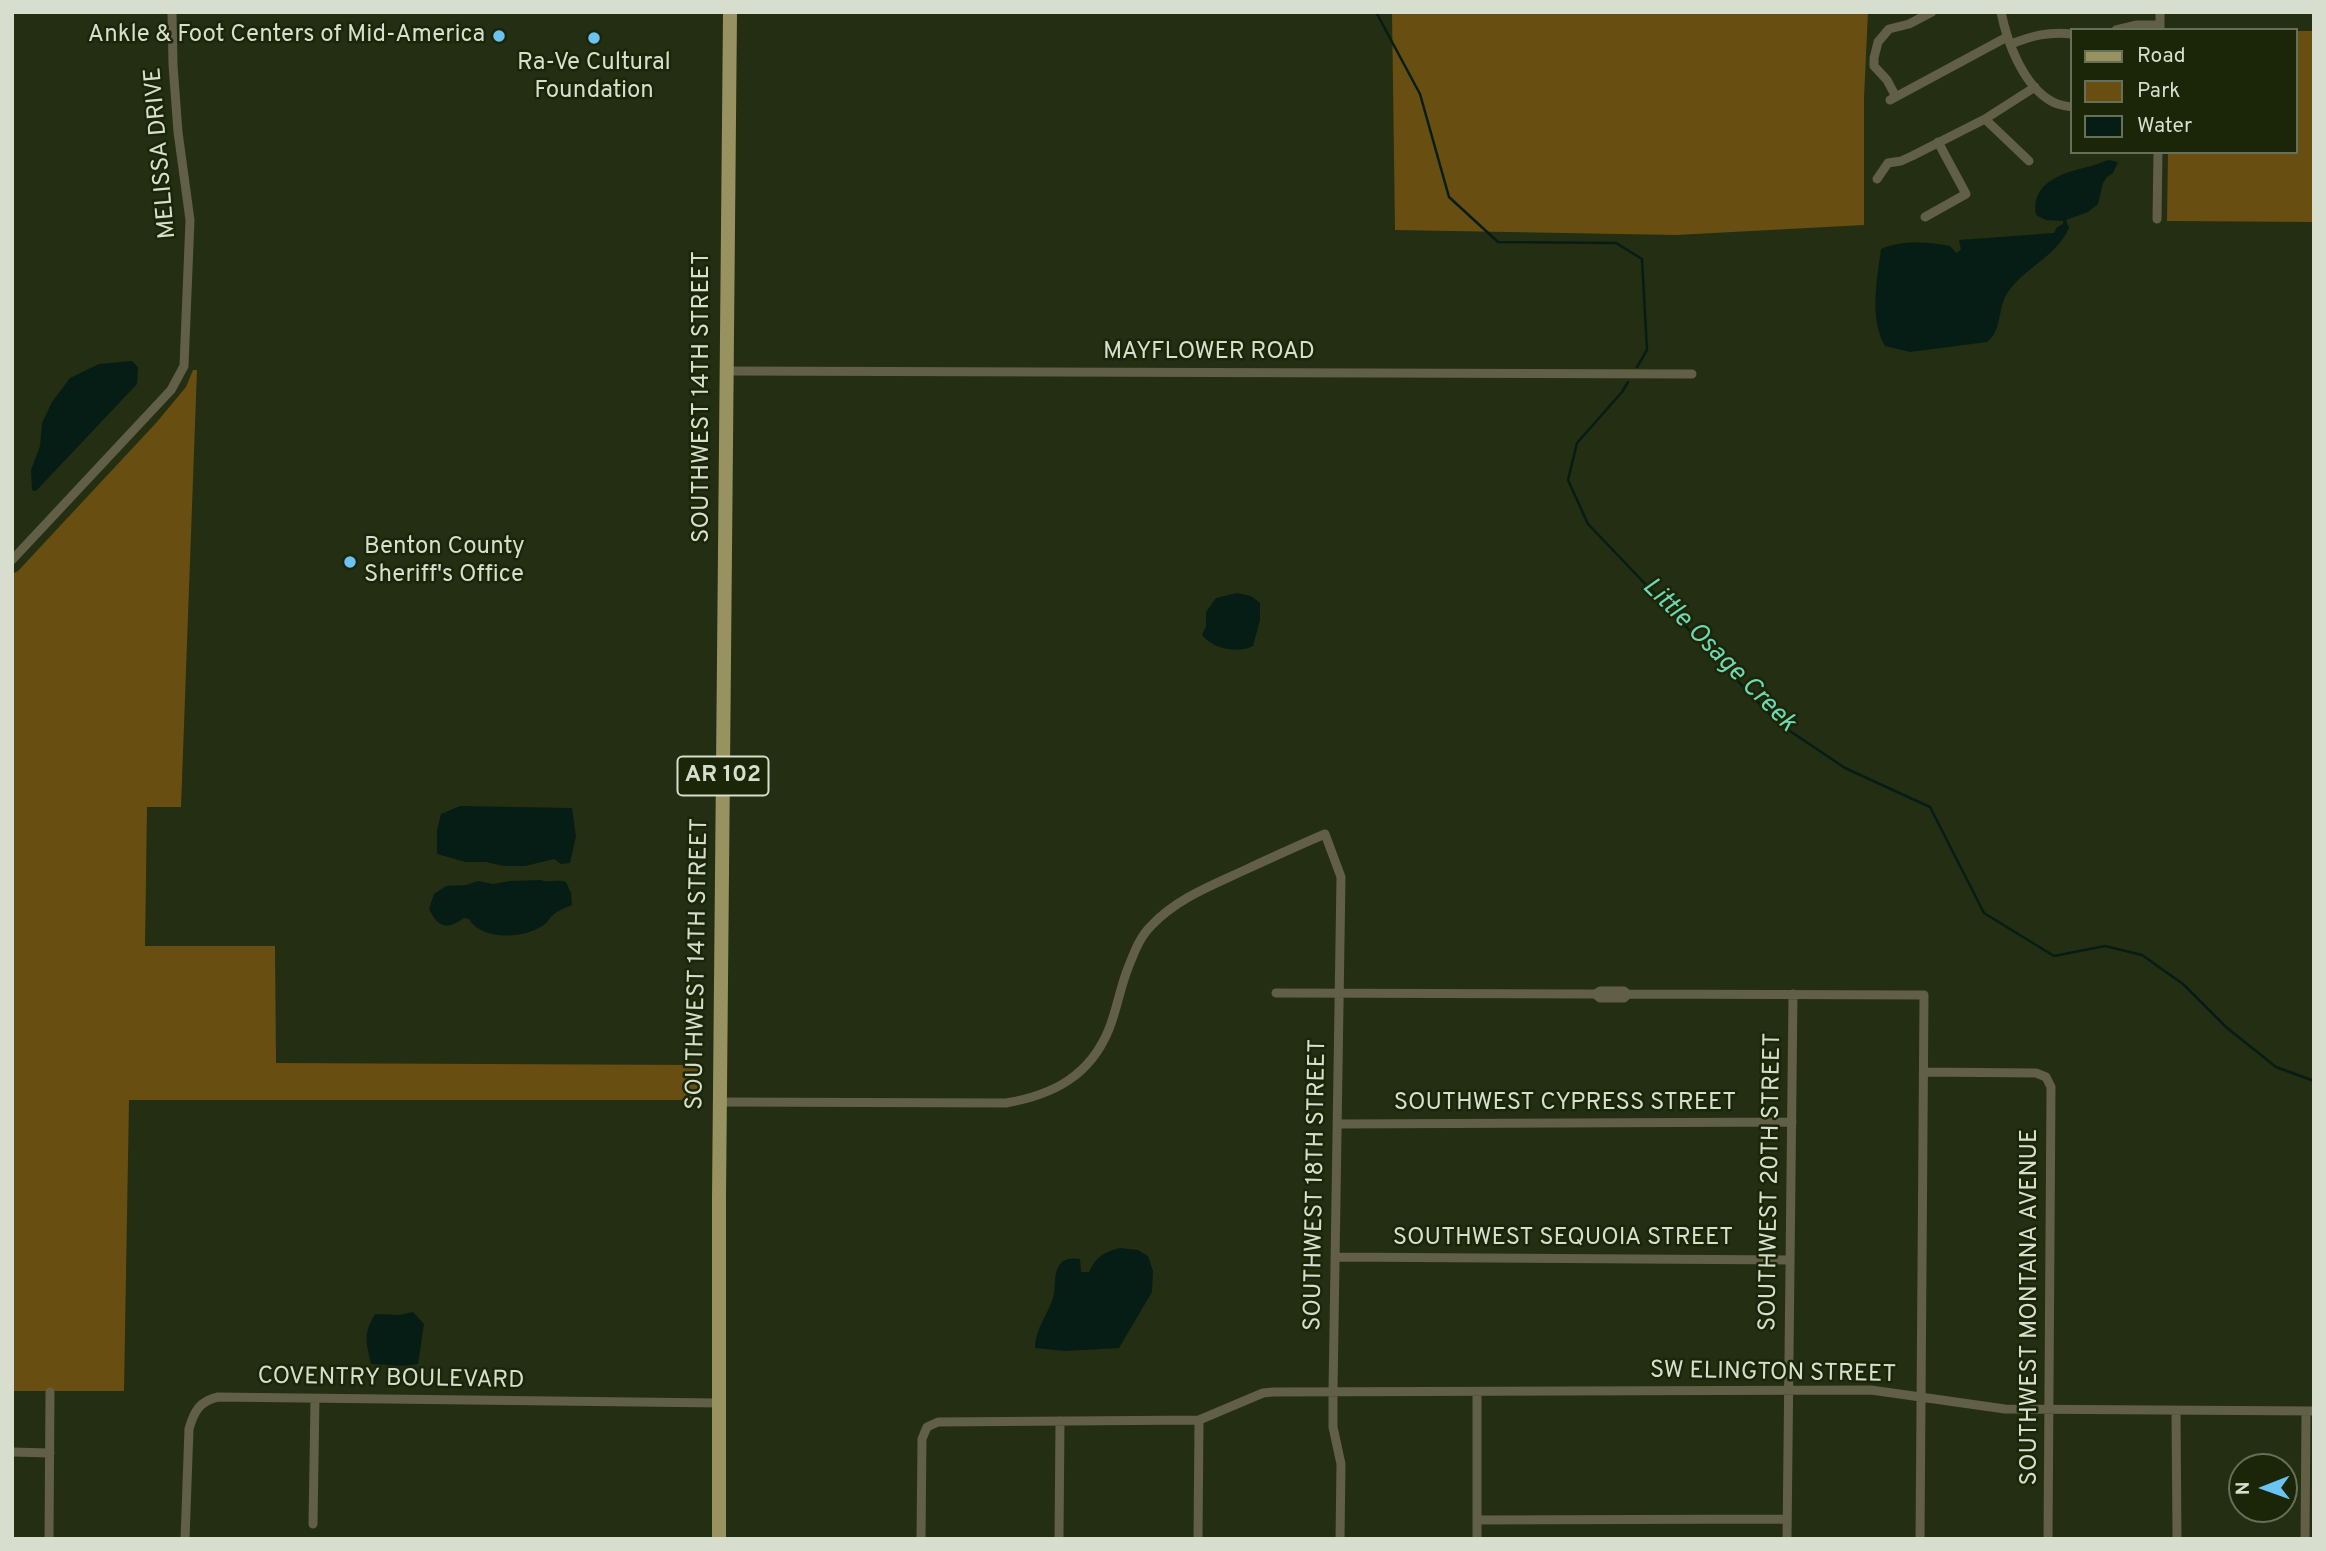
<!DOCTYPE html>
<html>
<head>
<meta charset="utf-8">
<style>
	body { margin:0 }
	#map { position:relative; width:2326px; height:1551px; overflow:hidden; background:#242e12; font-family:Overpass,sans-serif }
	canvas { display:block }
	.frame { position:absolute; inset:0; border:14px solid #d7decd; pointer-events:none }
	.legend { position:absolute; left:2070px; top:28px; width:228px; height:126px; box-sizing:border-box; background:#1b2508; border:2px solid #666f57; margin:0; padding:9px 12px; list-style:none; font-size:21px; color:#d7decd }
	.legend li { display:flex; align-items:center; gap:14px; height:35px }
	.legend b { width:35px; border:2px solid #666f57 }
	.north { position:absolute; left:2228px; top:1453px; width:70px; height:70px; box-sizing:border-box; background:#1b2508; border:2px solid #666f57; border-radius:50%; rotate:269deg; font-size:19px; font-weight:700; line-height:28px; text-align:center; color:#d7decd }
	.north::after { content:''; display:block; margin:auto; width:24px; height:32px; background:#6bc3f2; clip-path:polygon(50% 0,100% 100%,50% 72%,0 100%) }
</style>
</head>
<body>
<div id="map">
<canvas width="2326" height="1551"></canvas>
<div class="frame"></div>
<ul class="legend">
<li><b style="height:9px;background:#97925f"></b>Road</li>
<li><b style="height:19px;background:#694e11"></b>Park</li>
<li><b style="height:19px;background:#061d15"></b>Water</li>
</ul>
<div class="north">N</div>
</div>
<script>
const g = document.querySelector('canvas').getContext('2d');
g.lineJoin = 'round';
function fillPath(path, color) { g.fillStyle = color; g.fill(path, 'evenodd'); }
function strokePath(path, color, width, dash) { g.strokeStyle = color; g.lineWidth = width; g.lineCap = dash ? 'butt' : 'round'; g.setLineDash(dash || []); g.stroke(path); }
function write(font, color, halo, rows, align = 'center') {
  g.font = font + ' Overpass,sans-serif'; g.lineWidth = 5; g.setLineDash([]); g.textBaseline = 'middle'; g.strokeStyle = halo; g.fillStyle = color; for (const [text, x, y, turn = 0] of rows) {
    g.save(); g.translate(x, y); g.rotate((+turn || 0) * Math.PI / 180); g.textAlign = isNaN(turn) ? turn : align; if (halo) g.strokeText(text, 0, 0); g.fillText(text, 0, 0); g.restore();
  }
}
const green = new Path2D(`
	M 1392,12 L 1868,12 L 1864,98 L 1864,225 L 1676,235 L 1395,230 Z
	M 2296,31 L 2314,31 L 2314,222 L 2167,221 L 2168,152 L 2296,152 Z
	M 193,370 L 197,370 L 181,807 L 147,807 L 145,946 L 275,946 L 276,1063 L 700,1065 L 700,1100 L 129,1100 L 124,1391 L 12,1391 L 12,574 L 18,571 L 156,423 L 186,387 Z`);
const water = new Path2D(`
	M 2109,160 L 2118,162 L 2113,173 L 2107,177 L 2103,183 L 2098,204 L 2088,212 L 2066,220 L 2069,228 C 2056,257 2025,267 2008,292 C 1997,307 2003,330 1987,342 L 1910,352 L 1885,346 C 1869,319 1877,279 1881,249 C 1902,240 1927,242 1950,246 L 1956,253 L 1961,250 L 1959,240 L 2054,233 L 2057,227 L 2063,224 L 2063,221 L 2046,220 L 2036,215 C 2030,183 2062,173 2087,167 C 2094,166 2101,162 2109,160 Z
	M 132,361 L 138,367 L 137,384 L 36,491 L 32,490 L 31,470 L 40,446 L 42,423 L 52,402 L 70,378 L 99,364 Z
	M 1237,593 L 1251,596 L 1260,603 L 1260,620 L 1253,646 C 1237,654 1213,649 1202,635 L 1206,626 L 1206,612 L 1216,598 Z
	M 460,806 L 572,808 L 576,836 L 570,863 L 561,864 L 554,859 L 525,866 L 504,866 L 486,862 L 466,862 L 437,854 L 437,830 L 441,814 Z
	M 540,880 C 549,883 556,879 566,882 L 571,893 L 572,905 C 565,908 557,911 552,916 C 551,916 546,924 545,924 C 527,939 481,941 469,919 L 464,918 C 446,931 438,927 429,909 L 434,894 L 446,886 L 466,885 L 478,881 L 493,884 L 510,881 Z
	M 1120,1248 L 1138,1250 L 1148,1256 L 1153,1271 L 1152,1292 L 1119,1348 L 1065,1351 L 1035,1348 C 1035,1328 1050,1312 1054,1294 C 1056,1282 1053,1270 1063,1261 C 1068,1258 1074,1258 1080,1259 L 1081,1272 L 1089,1272 C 1096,1256 1105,1252 1120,1248 Z
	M 413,1312 L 424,1324 L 418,1364 L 403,1366 L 371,1364 C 366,1342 363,1334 375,1314 L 399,1315 Z`);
const stream = new Path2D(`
	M 1376,12 L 1420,94 L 1449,197 L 1498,242 L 1616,243 L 1642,259 L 1647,350 L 1637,367
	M 1628,382 L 1622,392 L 1577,443 L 1568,480 L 1588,524 L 1778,723 L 1845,768 L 1930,807 L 1984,913 L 2054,956 L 2105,946 L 2142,955 L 2183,984 L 2226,1027 L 2276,1067 L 2314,1081`);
const street = new Path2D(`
	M 2001,12 C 2007,42 2023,85 2051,101 C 2057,105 2065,106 2072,107
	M 2160,12 L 2160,28
	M 2116,30 L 2137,25 L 2160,25
	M 2011,44 C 2032,36 2049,31 2072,34
	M 1896,97 L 1887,80 L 1874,66 L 1874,58 L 1878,42 L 1889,29 L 1909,24 L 1932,12
	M 1890,100 L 2007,37
	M 1985,119 L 2029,161
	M 1877,179 L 1888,163 L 1901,161 L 1912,156 L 1985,119 L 2035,87
	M 1925,217 L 1966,194 L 1938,142
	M 2157,219 L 2158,152
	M 726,371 L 1692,374
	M 12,560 L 171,390 L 184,366 L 190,220 L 178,132 L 173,65 L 172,12
	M 1276,993 L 1595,994 L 1600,998 L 1624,998 L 1628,994 L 1924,995 L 1920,1539
	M 1595,994 L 1600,991 L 1624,991 L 1628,994
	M 1924,1072 L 2036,1073 L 2046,1077 L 2051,1087 L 2048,1539
	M 721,1102 L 1006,1103 C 1053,1095 1090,1076 1109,1029 C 1117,1009 1120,988 1128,968 C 1134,953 1139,938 1151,926 C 1177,898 1213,885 1247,869 C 1273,857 1299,845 1325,834 L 1341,877 L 1333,1392 L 1333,1427 L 1341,1464 L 1340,1539
	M 1338,1124 L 1792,1122
	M 1335,1257 L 1790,1260
	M 2176,1411 L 2177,1539
	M 12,1452 L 50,1453
	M 1477,1520 L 1787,1519
	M 313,1524 L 315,1399
	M 49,1539 L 50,1392
	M 185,1539 L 189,1429 C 194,1411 200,1401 218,1397 L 719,1403
	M 921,1539 L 922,1439 L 927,1427 L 938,1422 L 1199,1420 L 1263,1393 L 1273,1392 L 1871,1390 L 2005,1409 L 2314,1411
	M 1059,1539 L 1060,1421
	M 1198,1539 L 1199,1420
	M 1477,1539 L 1477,1392
	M 1787,1539 L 1793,994
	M 2305,1539 L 2306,1411`);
const primary = new Path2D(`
	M 719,1539 L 719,1197 L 730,12`);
const markers = [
	[499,36,7,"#6bc3f2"],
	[594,38,7,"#6bc3f2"],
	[350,562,7,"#6bc3f2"]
];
const shields = [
	[723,776,91]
];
const shieldNames = [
	["AR 102",723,776]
];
const poiNames = [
	["Ankle & Foot Centers of Mid-America",485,36],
	["Ra-Ve Cultural",594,64,"center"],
	["Foundation",594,92,"center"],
	["Benton County",364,548,"left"],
	["Sheriff's Office",364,576,"left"]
];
const streetNames = [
	["MELISSA DRIVE",162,153,-95],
	["MAYFLOWER ROAD",1209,353],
	["SOUTHWEST 14TH STREET",703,397,-90],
	["SOUTHWEST 14TH STREET",699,964,-89],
	["SOUTHWEST CYPRESS STREET",1565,1104],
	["SOUTHWEST 20TH STREET",1772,1182,-89],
	["SOUTHWEST 18TH STREET",1317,1185,-89],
	["SOUTHWEST SEQUOIA STREET",1563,1239],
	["SOUTHWEST MONTANA AVENUE",2031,1307,-90],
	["SW ELINGTON STREET",1773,1374,1],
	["COVENTRY BOULEVARD",391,1380,1]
];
const waterNames = [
	["Little Osage Creek",1718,656,45]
];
fillPath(green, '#694e11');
fillPath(water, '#061d15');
strokePath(stream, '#061d15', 2.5);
strokePath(street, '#615f46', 9);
strokePath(primary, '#97925f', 14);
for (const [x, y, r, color] of markers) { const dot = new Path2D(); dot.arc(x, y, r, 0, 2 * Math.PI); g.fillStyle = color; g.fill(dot); strokePath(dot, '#1b2508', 2.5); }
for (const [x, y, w] of shields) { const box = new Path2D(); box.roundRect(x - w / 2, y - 19.5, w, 39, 5); g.fillStyle = '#1b2508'; g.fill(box); strokePath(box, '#d7decd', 2); }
write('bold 23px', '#d7decd', null, shieldNames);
write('24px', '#d7decd', '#1b2508', poiNames, 'right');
write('24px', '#d7decd', '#1b2508', streetNames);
write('italic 26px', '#6fd9b5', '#1b2508', waterNames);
</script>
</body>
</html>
